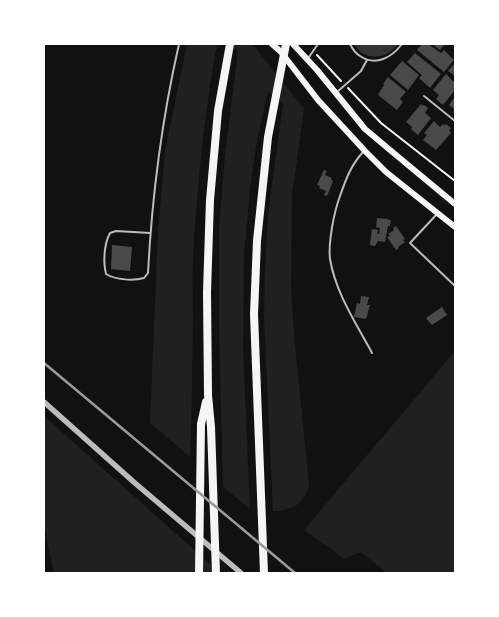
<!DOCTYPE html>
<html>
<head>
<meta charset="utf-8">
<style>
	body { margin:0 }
	#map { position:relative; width:499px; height:617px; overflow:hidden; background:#111; font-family:"Titillium Web",sans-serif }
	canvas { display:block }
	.frame { position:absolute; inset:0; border:45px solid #fff; pointer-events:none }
</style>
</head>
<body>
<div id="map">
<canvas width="499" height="617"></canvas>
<div class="frame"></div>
</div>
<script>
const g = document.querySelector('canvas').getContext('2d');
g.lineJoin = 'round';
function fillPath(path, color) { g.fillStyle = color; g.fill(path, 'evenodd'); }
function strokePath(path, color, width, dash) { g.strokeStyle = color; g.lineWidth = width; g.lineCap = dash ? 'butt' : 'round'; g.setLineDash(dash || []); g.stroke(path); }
const green = new Path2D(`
	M 187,44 L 217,44 C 204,115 197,187 193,259 C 192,280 193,300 193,320 C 192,366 192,412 190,457 L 150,423 L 158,231 L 165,151 Z
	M 230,44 L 252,44 L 304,109 L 292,195 L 291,289 L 295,346 L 309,484 C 305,504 292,511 273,511 L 264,317 L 265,270 L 268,214 L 283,104 L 268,91 L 256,146 L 250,190 L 244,254 L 243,350 L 250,509 L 223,487 L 219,328 L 219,227 L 225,155 L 238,52 Z
	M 455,351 L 455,573 L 387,573 L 361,552 L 343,559 L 331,549 L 304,530 Z
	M 44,416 L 220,573 L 54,573 L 44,526 Z`);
const water = new Path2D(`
	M 354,44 L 398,44 C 386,60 365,62 354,44 Z`);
const building = new Path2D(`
	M 422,44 L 428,44 L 441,53 L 444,50 L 454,60 L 444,72 L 417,50 Z
	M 432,44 L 445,44 L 440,50 Z
	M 415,53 L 441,74 L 430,88 L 419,78 L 422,75 L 407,62 Z
	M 402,61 L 419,75 L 408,90 L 390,75 Z
	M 455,63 L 455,76 L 448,71 Z
	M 446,74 L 455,83 L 455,90 L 443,105 L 436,99 L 439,95 L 433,90 Z
	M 388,77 L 406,92 L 400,99 L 403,102 L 397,110 L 378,95 L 384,85 L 383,84 Z
	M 455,96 L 455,114 L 453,112 L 455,110 L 449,105 Z
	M 421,104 L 423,106 L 424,105 L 428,108 L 425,113 L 431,118 L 418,135 L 411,129 L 412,127 L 406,122 Z
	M 434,121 L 440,127 L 443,124 L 445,125 L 446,124 L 451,128 L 449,131 L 451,132 L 450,134 L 436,150 L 423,140 L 427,135 L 424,133 Z
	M 324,170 L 327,171 L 325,175 L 332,178 L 331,180 L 333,181 L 327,196 L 324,195 L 326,191 L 319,188 L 320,186 L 317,185 Z
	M 377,218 L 389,219 L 388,220 L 391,220 L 390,226 L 388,226 L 385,242 L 378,241 L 375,246 L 370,245 L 372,229 L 378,230 L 377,234 L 379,234 L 380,228 L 376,227 Z
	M 396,226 L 405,239 L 403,240 L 405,242 L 398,247 L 399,248 L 396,250 L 387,237 L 390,236 L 388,234 L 394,230 L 393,228 Z
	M 112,245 L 132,247 L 130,271 L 111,269 Z
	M 361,296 L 369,297 L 367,305 L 370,305 L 366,319 L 354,317 L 357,303 L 360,304 Z
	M 442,307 L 447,315 L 432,325 L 426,318 Z`);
const path = new Path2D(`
	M 317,55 L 341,81
	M 348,88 L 381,123 L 455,181`);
const service = new Path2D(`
	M 350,44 C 352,48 355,53 360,56 C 376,67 392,57 402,44
	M 309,57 L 318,44
	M 337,92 L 361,71 L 367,60
	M 424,96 L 455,121
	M 363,152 C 351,165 346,179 340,196 C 334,212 328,243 330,259 C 336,294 356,323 372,353
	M 437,214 L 410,243 L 455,286
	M 150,233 L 116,231 L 110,233 C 104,244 103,262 106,274 C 116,280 133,281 144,278 L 148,273 C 152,196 162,119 179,44`);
const tertiary = new Path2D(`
	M 44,402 L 136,484 L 241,573`);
const secondary = new Path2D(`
	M 272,44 L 281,52 L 318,100 L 365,151 L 386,172 L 455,227
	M 293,44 L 317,70 L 365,129 L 390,150 L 455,204`);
const motorway = new Path2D(`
	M 199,573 L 201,424 L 206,402
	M 216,573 L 211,427 L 208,395 L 207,292 L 210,200 L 218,111 L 230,44
	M 264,573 L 254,314 L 257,241 L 268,137 L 286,44`);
const rail = new Path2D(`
	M 44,363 L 295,573`);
fillPath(green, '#202020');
fillPath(water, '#333');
fillPath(building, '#4a4a4a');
strokePath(path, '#f5f5f5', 2);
strokePath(service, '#bcbcbc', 2);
strokePath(tertiary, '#bcbcbc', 5.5);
strokePath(secondary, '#f5f5f5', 6);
strokePath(motorway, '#f5f5f5', 8);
strokePath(rail, '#9a9a9a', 2.5);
</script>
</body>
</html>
